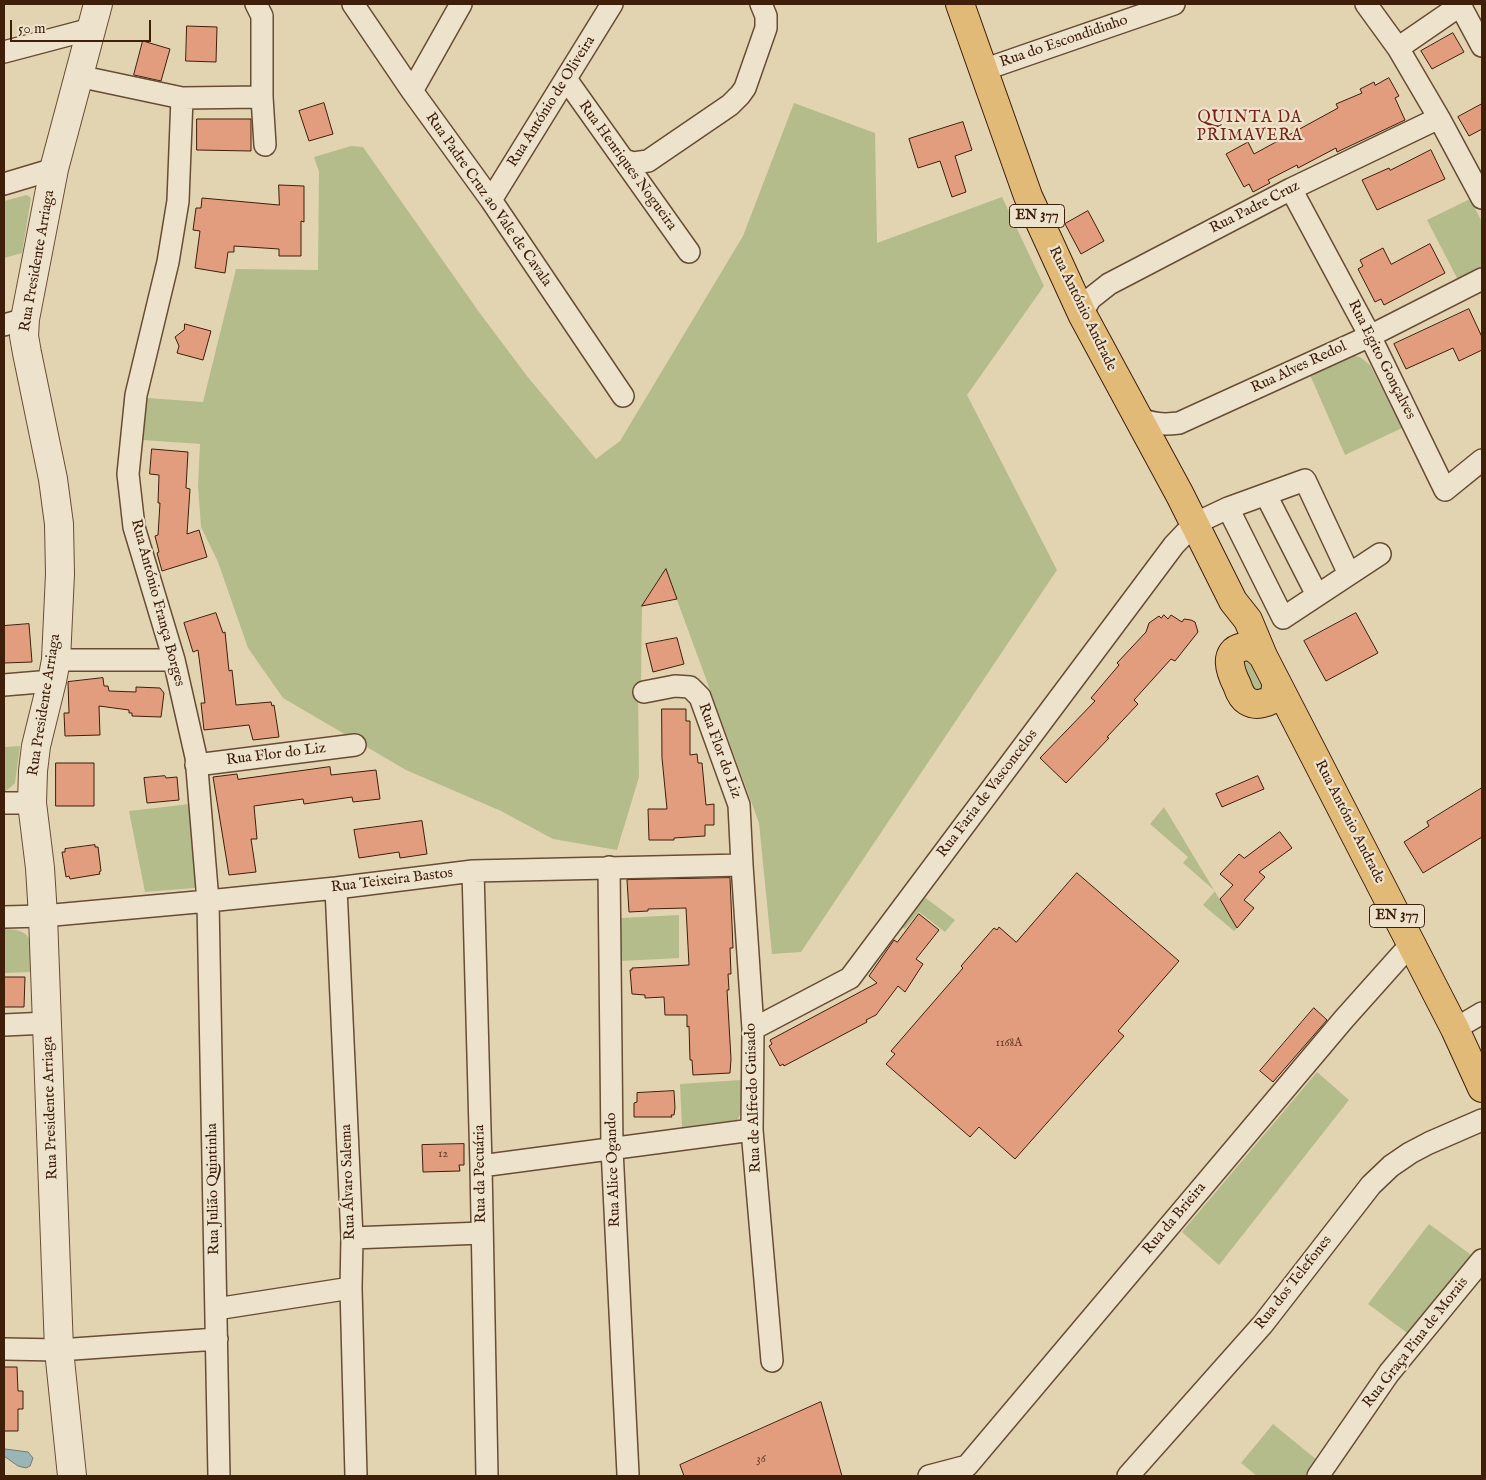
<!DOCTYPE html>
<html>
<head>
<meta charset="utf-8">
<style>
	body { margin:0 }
	#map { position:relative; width:1486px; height:1480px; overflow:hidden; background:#e3d4b1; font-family:"IM FELL English",serif }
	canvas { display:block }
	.frame { position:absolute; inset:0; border:5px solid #3f1e0a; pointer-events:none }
	.scale { position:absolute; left:10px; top:20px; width:141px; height:22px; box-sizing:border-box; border:2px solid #3f1e0a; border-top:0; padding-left:6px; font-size:15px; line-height:18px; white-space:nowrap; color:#3f1e0a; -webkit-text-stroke:4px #ede3cc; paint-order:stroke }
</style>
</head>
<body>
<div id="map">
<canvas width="1486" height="1480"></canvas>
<div class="frame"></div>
<div class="scale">50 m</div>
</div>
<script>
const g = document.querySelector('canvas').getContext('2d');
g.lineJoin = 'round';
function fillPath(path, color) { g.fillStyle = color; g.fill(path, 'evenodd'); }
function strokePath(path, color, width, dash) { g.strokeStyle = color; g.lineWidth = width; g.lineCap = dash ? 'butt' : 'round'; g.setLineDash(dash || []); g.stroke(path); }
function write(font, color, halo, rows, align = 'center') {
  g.font = font + ' "IM FELL English",serif'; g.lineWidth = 4.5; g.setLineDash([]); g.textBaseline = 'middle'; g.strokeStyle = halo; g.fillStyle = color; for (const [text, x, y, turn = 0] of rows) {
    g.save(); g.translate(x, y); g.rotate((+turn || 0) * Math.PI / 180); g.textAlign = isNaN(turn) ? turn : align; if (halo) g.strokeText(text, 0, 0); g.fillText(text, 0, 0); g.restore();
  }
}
const green = new Path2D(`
	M 794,103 L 875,133 L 877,243 L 1002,197 L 1044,286 L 967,395 L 1057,570 L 801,952 L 772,954 L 759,823 L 666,570 L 642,606 L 641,682 L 638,683 L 639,777 L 617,850 L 553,839 L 501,811 L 406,770 L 283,698 L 248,648 L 218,562 L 201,527 L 198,486 L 200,444 L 143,440 L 147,398 L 203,402 L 236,269 L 318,270 L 319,172 L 314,157 L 351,146 L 363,147 L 479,312 L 527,376 L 596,459 L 620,441 L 743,236 Z
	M 27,195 L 31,198 L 22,253 L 4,258 L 4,201 Z
	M 1470,199 L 1482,222 L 1482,268 L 1458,280 L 1427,220 Z
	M 1354,356 L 1360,357 L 1370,365 L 1402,428 L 1345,455 L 1310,375 Z
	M 1247,661 L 1251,662 L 1265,688 L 1256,695 L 1240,665 Z
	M 20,746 L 15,783 L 11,787 L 4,792 L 4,747 Z
	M 190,804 L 202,879 L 195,888 L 145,892 L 129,811 Z
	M 1164,807 L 1237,928 L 1234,931 L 1203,905 L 1215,891 L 1183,863 L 1188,857 L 1150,824 Z
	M 923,896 L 955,920 L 945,932 L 919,912 L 905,929 L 900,926 Z
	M 679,915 L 679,958 L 621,961 L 621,918 Z
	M 4,929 C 37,929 31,946 32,972 L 4,973 Z
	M 1317,1072 L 1349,1100 L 1219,1265 L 1182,1232 Z
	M 741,1080 C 741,1091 745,1112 737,1120 L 682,1127 L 680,1084 Z
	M 1429,1224 L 1474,1257 L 1410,1335 L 1368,1304 Z
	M 1273,1424 L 1317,1460 L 1305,1476 L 1257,1476 L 1241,1463 Z`);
const water = new Path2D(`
	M 5,1449 L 28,1452 L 33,1458 L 30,1466 L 26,1468 L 18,1466 L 4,1456 Z`);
const building = new Path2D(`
	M 187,26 L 217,27 L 216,62 L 186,61 Z
	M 1453,33 L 1464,52 L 1432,69 L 1421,51 Z
	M 143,41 L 170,49 L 161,81 L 134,75 Z
	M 1389,78 L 1399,96 L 1395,98 L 1405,120 L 1337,152 L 1336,148 L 1298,168 L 1297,165 L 1268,180 L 1270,183 L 1253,192 L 1249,184 L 1244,187 L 1226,154 L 1248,142 L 1254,154 L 1338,108 L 1336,104 L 1362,93 L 1360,89 L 1374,82 L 1375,85 Z
	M 324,103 L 333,134 L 309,141 L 299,111 Z
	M 1482,104 L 1482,129 L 1469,136 L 1458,117 Z
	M 197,119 L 251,119 L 251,151 L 197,150 Z
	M 963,122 L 972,150 L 955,156 L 966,192 L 952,197 L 940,161 L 918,168 L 909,139 Z
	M 1431,150 L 1445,179 L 1377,210 L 1362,180 L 1389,168 L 1390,170 Z
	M 279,185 L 304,186 L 304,222 L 301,221 L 301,256 L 279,256 L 279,249 L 234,246 L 234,252 L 228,252 L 225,273 L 195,268 L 200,231 L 193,230 L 196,208 L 201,208 L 202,198 L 279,205 Z
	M 1088,211 L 1104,241 L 1081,254 L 1065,224 Z
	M 1430,244 L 1445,273 L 1384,305 L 1381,299 L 1375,302 L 1358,269 L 1363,266 L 1360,260 L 1383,248 L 1391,264 Z
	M 1469,309 L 1482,337 L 1482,350 L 1459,361 L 1453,348 L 1406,369 L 1394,344 Z
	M 185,324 L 211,331 L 203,360 L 177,353 L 179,346 L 175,337 L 184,330 Z
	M 152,449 L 188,452 L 186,488 L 190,489 L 187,534 L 199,530 L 207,557 L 162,571 L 157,553 L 159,552 L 155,536 L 158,535 L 160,503 L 158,503 L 159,475 L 150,474 Z
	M 666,569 L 677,599 L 642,606 Z
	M 216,613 L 223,633 L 225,632 L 229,671 L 232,670 L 236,705 L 271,702 L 272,706 L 274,705 L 279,737 L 253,740 L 249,725 L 204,730 L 201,703 L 205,703 L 198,650 L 193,652 L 184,623 Z
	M 1356,613 L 1378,653 L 1326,681 L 1304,641 Z
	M 1164,615 L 1168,619 L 1171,615 L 1182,622 L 1184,619 L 1191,620 L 1195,622 L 1198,632 L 1175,661 L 1171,659 L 1134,700 L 1138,704 L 1107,737 L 1109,738 L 1066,783 L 1040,758 L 1095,701 L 1091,698 L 1119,665 L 1117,663 L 1146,632 L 1149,623 L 1159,616 L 1161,618 Z
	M 29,624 L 32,662 L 4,663 L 4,626 Z
	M 677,638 L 684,664 L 653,672 L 646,644 Z
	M 103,678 L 104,686 L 108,686 L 109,691 L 136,692 L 136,687 L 160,688 L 164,693 L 161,717 L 132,716 L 132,713 L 129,713 L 129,710 L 99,706 L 100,735 L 65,736 L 64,713 L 69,713 L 68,682 Z
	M 662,709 L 686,709 L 686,721 L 690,721 L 690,755 L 697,754 L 698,763 L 702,763 L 706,805 L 714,804 L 714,825 L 705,825 L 705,836 L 674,838 L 674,840 L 649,840 L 648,809 L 667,809 L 662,758 Z
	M 56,763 L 94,763 L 94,806 L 56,806 Z
	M 330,767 L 331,775 L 376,770 L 380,799 L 353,802 L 352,797 L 304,804 L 303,799 L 254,806 L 257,839 L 251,839 L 256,872 L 229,875 L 213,777 L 237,774 L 238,779 Z
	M 165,776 L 166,778 L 177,777 L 179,800 L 147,803 L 144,778 Z
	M 1258,776 L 1264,789 L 1222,807 L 1216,794 Z
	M 1482,788 L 1482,837 L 1423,873 L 1404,842 L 1429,826 L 1427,822 Z
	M 422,821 L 427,854 L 400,858 L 399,852 L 359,858 L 354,830 Z
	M 1280,832 L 1292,848 L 1259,872 L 1265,877 L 1244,900 L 1254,908 L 1237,928 L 1220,899 L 1233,885 L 1220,874 L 1239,854 L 1244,858 Z
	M 95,845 L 95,847 L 98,847 L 101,871 L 99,872 L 100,874 L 70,879 L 69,876 L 66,877 L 62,852 L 65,852 L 65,849 Z
	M 1077,873 L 1179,961 L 1118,1031 L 1124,1036 L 1015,1159 L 979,1127 L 970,1137 L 886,1064 L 895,1054 L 891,1051 L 963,968 L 961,966 L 994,928 L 997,930 L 999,927 L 1016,942 Z
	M 730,878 L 733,948 L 730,948 L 731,974 L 728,974 L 729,990 L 727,990 L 731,1059 L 730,1073 L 693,1075 L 692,1060 L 690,1060 L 689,1026 L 687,1027 L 687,1015 L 665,1015 L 664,997 L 645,998 L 645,995 L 632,994 L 630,970 L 632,970 L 632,968 L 689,965 L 686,908 L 648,909 L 648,911 L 629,912 L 627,880 Z
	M 919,914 L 939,930 L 916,959 L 923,964 L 905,992 L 898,986 L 876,1015 L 866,1020 L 867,1022 L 784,1066 L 783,1064 L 780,1066 L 769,1046 L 772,1044 L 770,1040 L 877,983 L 869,976 L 894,940 L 897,942 Z
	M 4,977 L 25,977 L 24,1007 L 4,1007 Z
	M 1314,1008 L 1327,1020 L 1273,1082 L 1260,1071 Z
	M 674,1091 L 675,1108 L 674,1115 L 671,1115 L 672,1117 L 634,1117 L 634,1103 L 637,1102 L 637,1093 Z
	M 464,1144 L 464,1165 L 459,1165 L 460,1171 L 423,1172 L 422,1145 Z
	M 4,1367 L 17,1367 L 18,1391 L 23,1391 L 23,1409 L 18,1409 L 18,1431 L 4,1431 Z
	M 821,1402 L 842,1476 L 684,1476 L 680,1465 Z`);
const minor = new Path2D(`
	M 256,4 L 262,16 L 262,97 L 265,145
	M 353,4 L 412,91 L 491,200 L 623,396
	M 1366,4 L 1398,48 L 1439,118 L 1482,198
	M 1460,5 L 1482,46
	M 1398,48 L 1462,4
	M 4,52 L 91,29
	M 983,70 L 1174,4
	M 78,76 L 182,98 L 262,97
	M 566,79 L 689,252
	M 412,91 L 461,4
	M 182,98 L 178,201 L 168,262 L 136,395 L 128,474 L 134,527 L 174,660 L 196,757 L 208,901 L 219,1476
	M 624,160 L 633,163 L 648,161 L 730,105 L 740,95 L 745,88 L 766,28 L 766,16 L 761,4
	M 4,184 L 54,169
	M 1291,189 L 1370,336 L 1445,490 L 1482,460
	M 491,200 L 612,4
	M 1082,314 L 1090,299 L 1109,284 L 1291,189 L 1439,118
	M 4,325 L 25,319
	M 1138,418 C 1153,424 1163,425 1179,423 L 1370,336 L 1482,279
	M 1266,495 L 1317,595
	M 1228,508 L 1283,618 L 1380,554
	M 56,660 L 174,660
	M 4,685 L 52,681
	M 644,692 L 675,686 L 690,687 L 700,697 L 739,805 L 742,865 L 753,1029 L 752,1130 L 772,1361
	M 196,765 L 355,745
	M 4,803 L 32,803
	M 609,867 L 612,1149 L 628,1474
	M 473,871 L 481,1166 L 487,1476
	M 336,888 L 352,1238 L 351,1288 L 356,1476
	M 4,917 L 43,916 L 208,901 L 336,888 L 473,871 L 742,865
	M 4,1025 L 48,1023
	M 753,1029 L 850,978 L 1174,545 L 1194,524 L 1228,508 L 1305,480 L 1349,574
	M 1455,1029 L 1482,1013
	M 481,1166 L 752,1130
	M 352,1238 L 482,1233
	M 216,1309 L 351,1288
	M 4,1349 L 59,1350 L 217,1339
	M 929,1476 L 967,1466 L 1344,1019 L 1411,944
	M 1128,1476 L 1263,1324 L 1371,1185 L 1391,1166 L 1410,1153 L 1429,1143 L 1482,1120
	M 1318,1476 L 1389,1373 L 1482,1260`);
const tertiary = new Path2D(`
	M 72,1476 L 59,1350 L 43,916 L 40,868 L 32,803 L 33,771 L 36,746 L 52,681 L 56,660 L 60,574 L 59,524 L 53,479 L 27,353 L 24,336 L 25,319 L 54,169 L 98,4`);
const primary = new Path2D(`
	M 960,4 L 1028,196 L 1082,314 L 1180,495 L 1233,601 L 1248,620 L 1263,656
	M 1276,683 C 1276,693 1274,701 1263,703 C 1257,705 1252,704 1247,701 C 1242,698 1239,691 1237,685 C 1231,673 1222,651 1243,647 C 1252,645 1257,650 1263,656 L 1455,1029 L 1482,1088`);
const numberNames = [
	["1168A",1009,1044],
	["12",443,1155],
	["36",761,1460]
];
const shields = [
	[1037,216,55],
	[1397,916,55]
];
const shieldNames = [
	["EN 377",1037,216],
	["EN 377",1397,916]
];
const streetNames = [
	["Rua do Escondidinho",1064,42,-19],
	["Rua António de Oliveira",552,102,-58],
	["Rua Henriques Nogueira",627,166,54],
	["Rua Padre Cruz ao Vale de Cavala",488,200,55],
	["Rua Padre Cruz",1255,208,-27],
	["Rua Presidente Arriaga",38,261,-80],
	["Rua António Andrade",1082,309,64],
	["Rua Egito Gonçalves",1381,360,63],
	["Rua Alves Redol",1299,368,-25],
	["Rua António França Borges",157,603,75],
	["Rua Presidente Arriaga",45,705,-81],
	["Rua Flor do Liz",719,751,70],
	["Rua Flor do Liz",276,755,-7],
	["Rua Faria de Vasconcelos",988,794,-53],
	["Rua António Andrade",1349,822,63],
	["Rua Teixeira Bastos",392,881,-7],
	["Rua de Alfredo Guisado",754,1098,-92],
	["Rua Presidente Arriaga",51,1108,-92],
	["Rua Alice Ogando",614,1170,-92],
	["Rua da Pecuária",481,1174,-91],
	["Rua Álvaro Salema",349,1182,-92],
	["Rua Julião Quintinha",214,1189,-91],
	["Rua da Brieira",1175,1219,-50],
	["Rua dos Telefones",1294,1283,-52],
	["Rua Graça Pina de Morais",1416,1343,-52]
];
const neighbourhoodNames = [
	["QUINTA DA",1250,119],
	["PRIMAVERA",1250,137]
];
fillPath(green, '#b4bc8b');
fillPath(water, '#99b5b6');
strokePath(water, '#757971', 1);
fillPath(building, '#e29d7f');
strokePath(building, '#3f1e0a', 1);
strokePath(minor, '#684c34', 24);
strokePath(tertiary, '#684c34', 30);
strokePath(primary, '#3f1e0a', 30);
strokePath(minor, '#ede3cc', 21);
strokePath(tertiary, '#ede3cc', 28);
strokePath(primary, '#e2ba78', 28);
write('12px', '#683e27', null, numberNames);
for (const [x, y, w] of shields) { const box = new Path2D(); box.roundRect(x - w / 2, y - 11.5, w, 23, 4); g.fillStyle = '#ede3cc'; g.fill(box); strokePath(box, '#3f1e0a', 1); }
write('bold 14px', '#3f1e0a', null, shieldNames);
write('15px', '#3f1e0a', '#ede3cc', streetNames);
g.letterSpacing = '1px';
write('16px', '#7a1f14', '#ede3cc', neighbourhoodNames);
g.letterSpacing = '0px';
</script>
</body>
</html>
